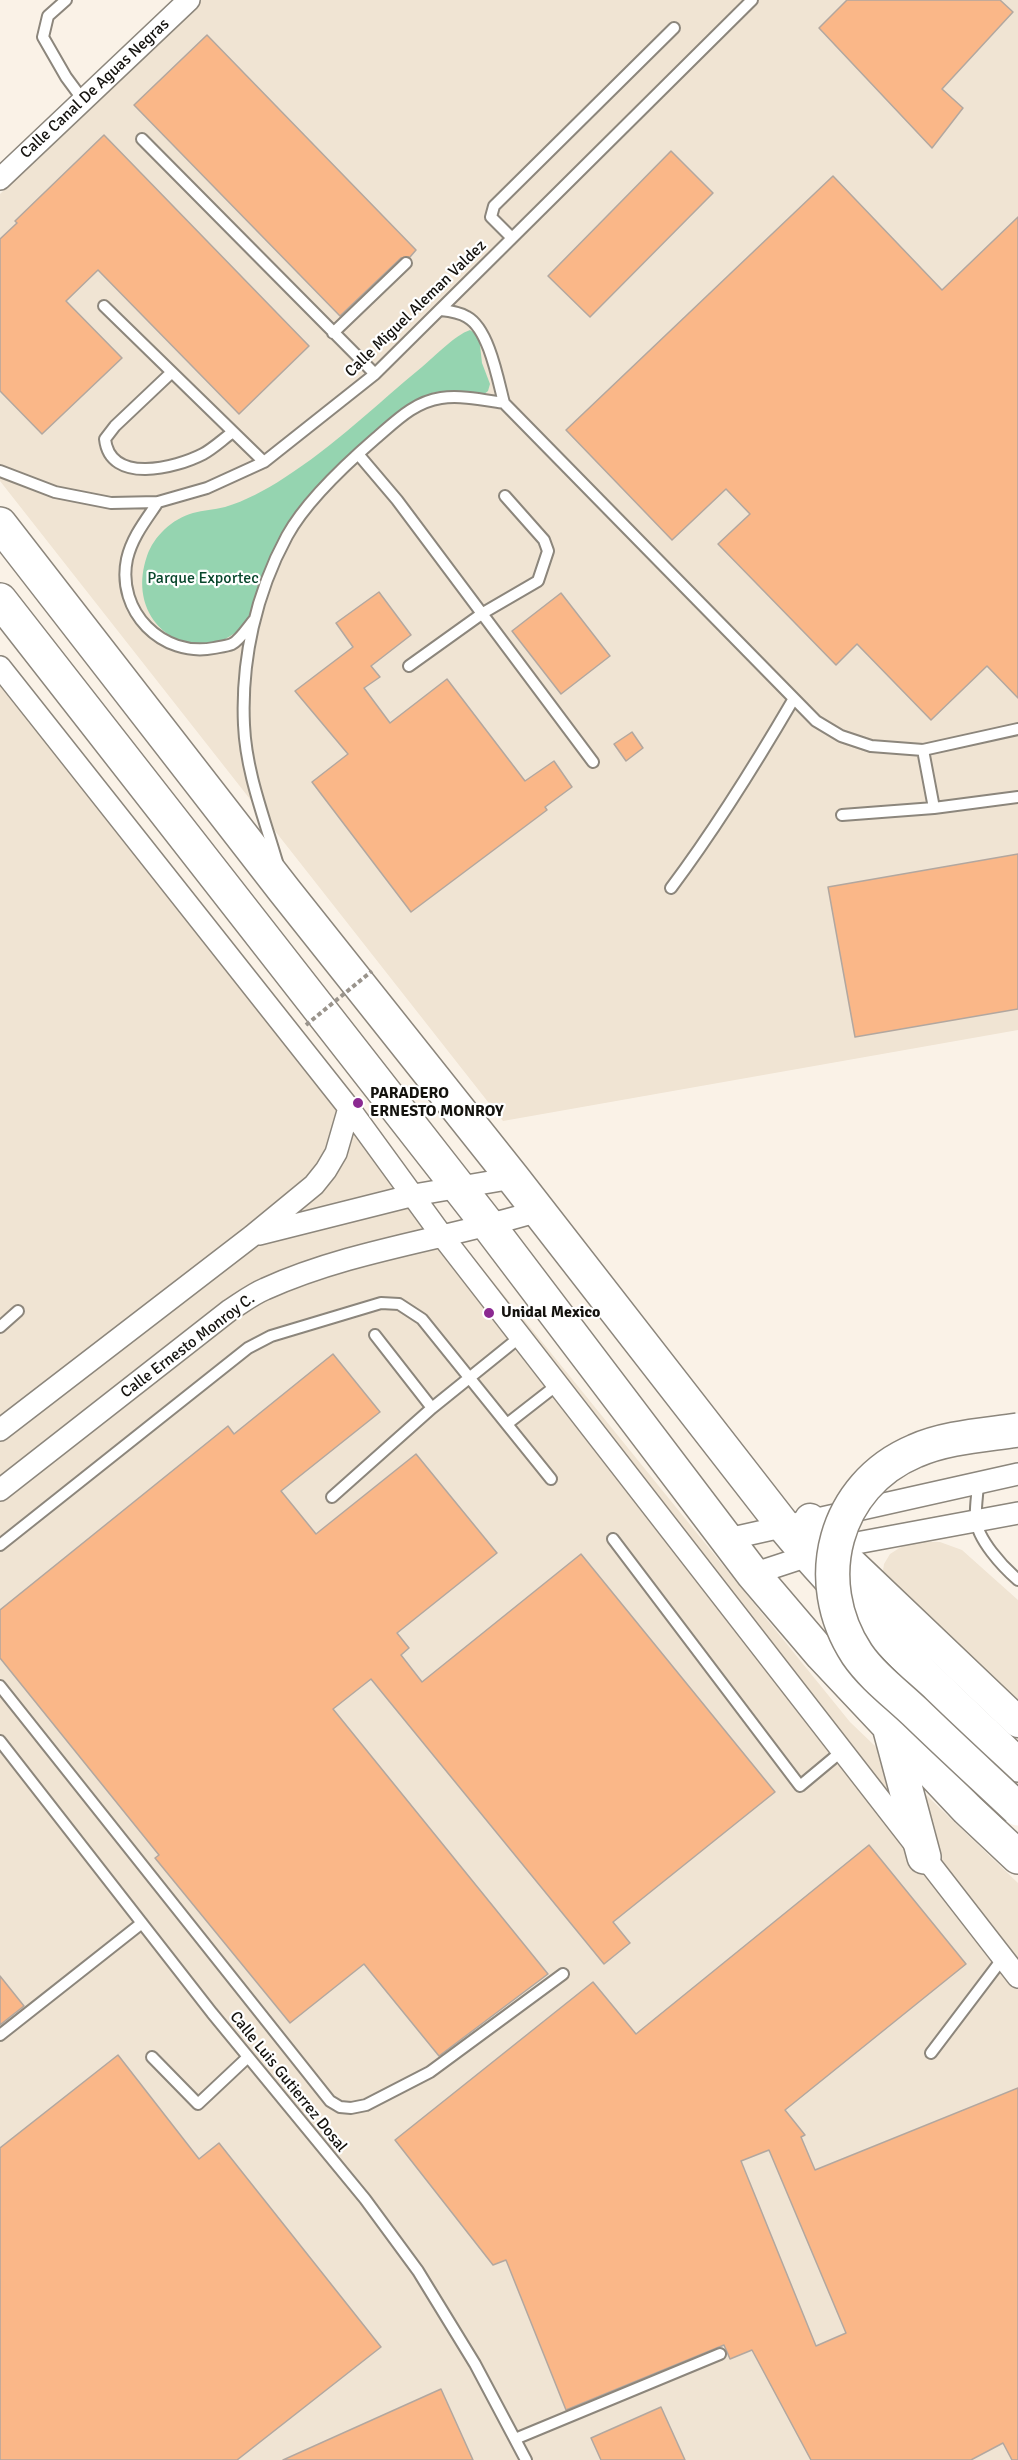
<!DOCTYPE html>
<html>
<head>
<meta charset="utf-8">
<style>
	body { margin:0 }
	canvas { display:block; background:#faf2e7 }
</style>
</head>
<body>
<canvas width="1018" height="2460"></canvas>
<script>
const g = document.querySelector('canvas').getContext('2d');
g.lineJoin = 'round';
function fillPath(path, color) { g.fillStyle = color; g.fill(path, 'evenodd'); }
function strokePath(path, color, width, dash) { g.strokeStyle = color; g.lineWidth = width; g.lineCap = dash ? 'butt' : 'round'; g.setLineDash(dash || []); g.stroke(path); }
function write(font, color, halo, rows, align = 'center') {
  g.font = font + ' Signika,sans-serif'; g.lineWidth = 4.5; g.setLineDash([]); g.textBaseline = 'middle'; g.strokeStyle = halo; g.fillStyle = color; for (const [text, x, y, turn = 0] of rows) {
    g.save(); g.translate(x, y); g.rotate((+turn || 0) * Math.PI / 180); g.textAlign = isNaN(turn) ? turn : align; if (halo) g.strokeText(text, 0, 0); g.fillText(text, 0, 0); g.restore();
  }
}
const built = new Path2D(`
	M 195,0 L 1018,0 L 1018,1030 L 503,1121 L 0,481 L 0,194 Z
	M 0,673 L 850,1722 L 1018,1883 L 1018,2460 L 0,2460 Z
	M 920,1542 L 940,1542 L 962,1550 L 1018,1600 L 1018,1710 L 887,1578 L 883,1571 L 884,1564 L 890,1554 L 901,1547 Z`);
const green = new Path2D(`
	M 470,330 L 479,336 L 482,363 L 490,384 L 488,391 L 483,395 C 466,392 450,389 432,393 C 421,396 312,495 304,508 C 287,537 274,570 260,601 C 221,684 119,637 147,556 C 154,536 172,519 193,513 C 203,510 214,510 225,507 C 245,501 266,490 284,478 C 333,447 377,404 422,367 C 434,357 455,335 470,330 Z`);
const building = new Path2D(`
	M 847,0 L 1000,0 L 1013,12 L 942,89 L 963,108 L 932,148 L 819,28 Z
	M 207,35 L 416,250 L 410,257 L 401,258 L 340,316 L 134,105 Z
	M 104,135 L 309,346 L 239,414 L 98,270 L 66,301 L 122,358 L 42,434 L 0,391 L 0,239 L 17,223 L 15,221 Z
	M 671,151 L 713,193 L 590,317 L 548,276 Z
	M 833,176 L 942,290 L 1018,217 L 1018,698 L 987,666 L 931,720 L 857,644 L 836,665 L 718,544 L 750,514 L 726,489 L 672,540 L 566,430 Z
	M 379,592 L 411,635 L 371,666 L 380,677 L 364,688 L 390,723 L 447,679 L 525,781 L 554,761 L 572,787 L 545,807 L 547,810 L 411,912 L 312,782 L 348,754 L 295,691 L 353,647 L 336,623 Z
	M 561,593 L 610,656 L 561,694 L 512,631 Z
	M 632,732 L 643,748 L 626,761 L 614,744 Z
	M 1018,854 L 1018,1009 L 855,1037 L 828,887 Z
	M 333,1354 L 380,1412 L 281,1491 L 316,1534 L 416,1454 L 497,1553 L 397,1633 L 409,1648 L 401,1655 L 422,1682 L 581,1554 L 775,1792 L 613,1922 L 630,1943 L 604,1964 L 371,1679 L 333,1709 L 548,1974 L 439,2056 L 364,1964 L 290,2023 L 155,1858 L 159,1855 L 0,1658 L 0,1610 L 228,1426 L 234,1434 Z
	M 869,1845 L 966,1964 L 785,2110 L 805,2135 L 801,2137 L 815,2170 L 1018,2088 L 1018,2460 L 1012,2460 L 1003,2443 L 971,2460 L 811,2460 L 752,2350 L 730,2359 L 724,2345 L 566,2410 L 506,2260 L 493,2265 L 395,2140 L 593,1982 L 636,2034 ZM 769,2150 L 846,2333 L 816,2346 L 741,2161 Z
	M 0,1976 L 24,2006 L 0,2025 Z
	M 118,2055 L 199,2159 L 219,2143 L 381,2347 L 237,2460 L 0,2460 L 0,2148 Z
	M 441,2389 L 473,2460 L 283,2460 Z
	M 661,2407 L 685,2460 L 601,2460 L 591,2438 Z`);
const lane = new Path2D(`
	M 66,0 L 48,16 L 43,37 L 66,77 L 83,100
	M 142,139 L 375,374
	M 511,237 L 491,217 L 494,206 L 674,28
	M 104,306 L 264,462
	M 440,310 C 449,311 459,312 467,317 C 489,329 498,380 504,403 L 816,721 L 841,736 L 871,746 L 923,750 L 1018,729
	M 333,333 L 406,263
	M 171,373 L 115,426 L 105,439 C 110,485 176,468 203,454 C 214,448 223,439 233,432
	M 358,454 L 397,500 L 593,762
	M 0,471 L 55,492 L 111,503 L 158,502 L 207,488 L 264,462 L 375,374 L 752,0
	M 158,502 C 146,520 132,537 127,559 C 116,611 162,658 214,648 C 219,647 227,646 232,644 C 240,640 248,627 254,620
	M 409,666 L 483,613 L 538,581 L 548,551 L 544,540 L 505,496
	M 934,808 L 1018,797
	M 842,815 L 934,808 L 923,750
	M 277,862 C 264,817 246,772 244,725 C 241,660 256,593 287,536 C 306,501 346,464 376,438 C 396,421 414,402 441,398 C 461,395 484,400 504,403
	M 671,888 C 716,828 755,765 793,700
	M 0,1327 L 18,1311
	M 375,1335 L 432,1408
	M 507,1424 L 557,1385
	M 978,1481 C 978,1493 975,1506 976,1519 C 977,1539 1003,1567 1018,1580
	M 332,1497 L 432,1408 L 520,1337
	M 613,1539 L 800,1786 L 842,1751
	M 0,1545 L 248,1348 L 271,1336 L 381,1303 L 399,1304 L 422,1319 L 551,1479
	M 0,1686 L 330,2101 L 340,2107 L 351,2108 L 366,2105 L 430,2072 L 563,1974
	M 0,1741 L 212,2013 L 365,2199 L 418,2271 L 475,2364 L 526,2460
	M 0,2035 L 142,1923
	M 931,2053 L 1003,1958
	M 152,2057 L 198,2104 L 248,2057
	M 515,2439 L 720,2354`);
const street = new Path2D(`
	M 0,179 L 189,0
	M 0,667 L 349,1108 L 443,1237 L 1018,1977
	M 259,1234 L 414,1195 L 513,1178
	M 0,1430 L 252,1236 L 314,1185 L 326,1170 L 336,1153 L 349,1108
	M 0,1490 L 230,1310 C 241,1303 253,1294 265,1289 C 351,1250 448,1239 538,1211
	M 728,1539 L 1018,1474
	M 753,1574 L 835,1547 L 1018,1513`);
const secondary = new Path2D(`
	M 810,1519 L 849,1561 L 1018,1722`);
const primary = new Path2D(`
	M 0,524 L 284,890 L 513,1178 L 783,1525 C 854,1611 937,1688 1018,1765
	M 0,600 L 489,1226 L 753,1574 L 822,1655 L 967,1809 L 1018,1857
	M 890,1730 L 924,1857`);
const pathBridge = new Path2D(`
	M 306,1025 L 372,971`);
const primaryBridge = new Path2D(`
	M 1018,1430 C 985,1435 946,1437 915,1451 C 834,1485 809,1581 857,1654 C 872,1676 896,1694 915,1712 C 949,1745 984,1777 1018,1809`);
const markers = [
	[358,1103,6,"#8b2991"],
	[489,1313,6,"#8b2991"]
];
const streetNames = [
	["Calle Canal De Aguas Negras",95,89,-43],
	["Calle Miguel Aleman Valdez",416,309,-44],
	["Calle Ernesto Monroy C.",188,1346,-37],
	["Calle Luis Gutierrez Dosal",288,2082,51]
];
const parkNames = [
	["Parque Exportec",203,579]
];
const poiNames = [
	["PARADERO",370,1094],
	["ERNESTO MONROY",370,1112],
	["Unidal Mexico",501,1313]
];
fillPath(built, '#f0e4d3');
fillPath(green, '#95d4b0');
fillPath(building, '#fab788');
strokePath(building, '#b2a79f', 1.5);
strokePath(lane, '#8c867c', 14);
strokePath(street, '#8c867c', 24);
strokePath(secondary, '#8c867c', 33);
strokePath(primary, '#8c867c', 36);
strokePath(lane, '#fff', 10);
strokePath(street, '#fff', 21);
strokePath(secondary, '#fff', 30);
strokePath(primary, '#fff', 33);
strokePath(primaryBridge, '#8c867c', 36, []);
strokePath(pathBridge, '#9a948c', 4, [4.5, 3]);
strokePath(primaryBridge, '#fff', 33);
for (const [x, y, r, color] of markers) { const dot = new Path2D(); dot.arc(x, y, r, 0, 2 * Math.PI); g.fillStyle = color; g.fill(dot); strokePath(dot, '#fff', 2); }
write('16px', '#14120e', '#fff', streetNames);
write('16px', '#08472c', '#fff', parkNames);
write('bold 16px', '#14120e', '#fff', poiNames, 'left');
</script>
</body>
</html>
